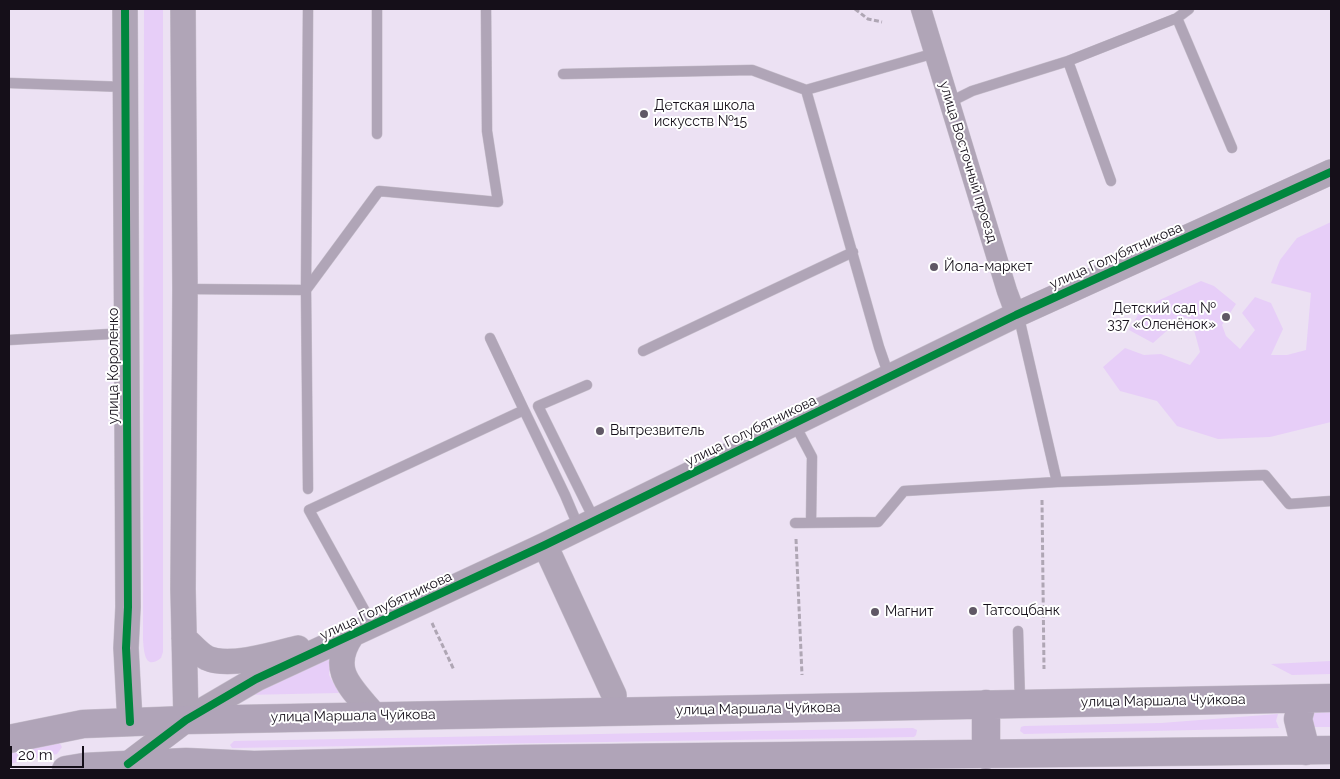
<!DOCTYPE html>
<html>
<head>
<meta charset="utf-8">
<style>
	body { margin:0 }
	#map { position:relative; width:1340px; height:779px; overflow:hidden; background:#ece1f3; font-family:Raleway,sans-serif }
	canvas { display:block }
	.frame { position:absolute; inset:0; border:10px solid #150f19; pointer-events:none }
	.scale { position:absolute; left:10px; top:746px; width:74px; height:22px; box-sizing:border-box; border:2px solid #150f19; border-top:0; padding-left:6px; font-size:15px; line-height:18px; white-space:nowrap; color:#150f19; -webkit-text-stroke:4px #fff; paint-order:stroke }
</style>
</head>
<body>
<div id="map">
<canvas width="1340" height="779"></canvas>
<div class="frame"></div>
<div class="scale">20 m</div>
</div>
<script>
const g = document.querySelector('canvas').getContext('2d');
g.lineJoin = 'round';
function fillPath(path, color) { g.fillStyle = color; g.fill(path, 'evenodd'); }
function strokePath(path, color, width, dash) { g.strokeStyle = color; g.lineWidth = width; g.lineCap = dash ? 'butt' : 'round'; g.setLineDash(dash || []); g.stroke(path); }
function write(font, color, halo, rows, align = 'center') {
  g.font = font + ' Raleway,sans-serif'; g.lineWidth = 4; g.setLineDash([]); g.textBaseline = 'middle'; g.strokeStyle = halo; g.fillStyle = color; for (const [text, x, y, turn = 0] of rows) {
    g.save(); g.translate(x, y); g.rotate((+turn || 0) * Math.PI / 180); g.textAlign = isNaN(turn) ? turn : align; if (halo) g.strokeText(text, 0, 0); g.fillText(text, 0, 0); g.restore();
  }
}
const green = new Path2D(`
	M 144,9 L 163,9 L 163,652 L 161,658 C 145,671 144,652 143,640 Z
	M 1331,222 L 1331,422 L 1270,437 L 1218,439 L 1177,426 L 1157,401 L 1120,391 L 1103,367 L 1125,348 L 1144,355 L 1161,354 L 1190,365 L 1200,352 L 1191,319 L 1180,316 L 1170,328 L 1153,343 L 1129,330 L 1142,308 L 1201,281 L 1214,286 L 1236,304 L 1222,325 L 1226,336 L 1240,349 L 1255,330 L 1242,313 L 1255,297 L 1271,303 L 1283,329 L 1271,355 L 1287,355 L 1306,350 L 1311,293 L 1271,283 L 1280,260 L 1297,238 Z
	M 331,656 L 329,675 L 339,693 L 244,695 Z
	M 1331,661 L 1331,674 L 1292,675 L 1271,664 Z
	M 1308,712 L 1331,712 L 1331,727 L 1308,727 Z
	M 1278,714 L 1276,721 L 1279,728 L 1024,734 L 1020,731 L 1021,727 L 1024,726 L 1161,723 Z
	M 913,728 L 917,730 L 916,735 L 914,737 L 232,748 L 230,745 L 234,741 Z
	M 58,740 L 62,747 L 57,754 L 9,764 L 9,748 Z`);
const path = new Path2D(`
	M 855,9 L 868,19 L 882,22
	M 1042,500 L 1044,669
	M 796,539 L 802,675
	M 432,623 L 454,670`);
const service = new Path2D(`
	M 308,9 L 306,290 L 308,489
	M 377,9 L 377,134
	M 1177,18 L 1232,148
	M 1068,61 L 1111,181
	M 563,74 L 752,70 L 806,90
	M 9,83 L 125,87
	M 950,102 L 972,91 L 1068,61 L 1177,18 L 1189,9
	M 186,289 L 306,290 L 379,191 L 498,202 L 487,131 L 486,9
	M 1017,316 L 1020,322 L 1057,482 L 1265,475 L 1289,504 L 1331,501
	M 490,338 L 524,410
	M 9,340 L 126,333
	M 643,351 L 853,252
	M 889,376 L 879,347 L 806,90 L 935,53
	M 587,385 L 538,406 L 595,521
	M 794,423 L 812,457 L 811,523
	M 795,523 L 878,522 L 904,491 L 1057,482
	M 372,624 L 309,510 L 524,410 L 565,495 L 579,528
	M 1018,631 L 1020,702`);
const minor = new Path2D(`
	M 921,9 L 1007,291 L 1016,315`);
const tertiary = new Path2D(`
	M 125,9 L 128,607 L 126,648 L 130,722
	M 183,9 L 185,289 L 183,589 L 186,720
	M 545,545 L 614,695 L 614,711
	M 352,635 C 327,671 353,689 375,716
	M 184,638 C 191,644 199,654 207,658 C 229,668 275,654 298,648
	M 128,764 L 186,720 L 256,679 L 545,545 L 1016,315 L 1331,172`);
const secondary = new Path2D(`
	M 1303,699 L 1298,719 L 1306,751
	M 9,739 L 83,724 L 186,720 L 1331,698
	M 986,755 L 986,704
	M 66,770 L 84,767 L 186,762 L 254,765 L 518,759 L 1331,750`);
const cycleway = new Path2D(`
	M 125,9 L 128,607 L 126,648 L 130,722
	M 128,764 L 186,720 L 256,679 L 545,545 L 1016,315 L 1331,172`);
const markers = [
	[644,114,5,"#605865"],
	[934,267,5,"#605865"],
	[1226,317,5,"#605865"],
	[600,431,5,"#605865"],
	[973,611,5,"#605865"],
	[875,612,5,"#605865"]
];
const poiNames = [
	["Детская школа",654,106],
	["искусств №15",654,122],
	["Йола-маркет",944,267],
	["Детский сад №",1216,309,"right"],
	["337 «Оленёнок»",1216,325,"right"],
	["Вытрезвитель",610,431],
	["Татсоцбанк",983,611],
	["Магнит",885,612]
];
const streetNames = [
	["улица Восточный проезд",968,162,73],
	["улица Голубятникова",1116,256,-24],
	["улица Короленко",114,366,-90],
	["улица Голубятникова",751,431,-26],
	["улица Голубятникова",386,606,-25],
	["улица Маршала Чуйкова",1163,701,-1],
	["улица Маршала Чуйкова",758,709,-1],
	["улица Маршала Чуйкова",353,716,-1]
];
fillPath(green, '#e7cef8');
strokePath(service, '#c9c1ce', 11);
strokePath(minor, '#c9c1ce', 21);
strokePath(tertiary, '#c9c1ce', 26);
strokePath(secondary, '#c9c1ce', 29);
strokePath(path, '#afa6b4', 3, [5, 2.5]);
strokePath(service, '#b0a5b7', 10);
strokePath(minor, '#b0a5b7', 20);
strokePath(tertiary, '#b0a5b7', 25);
strokePath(secondary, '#b0a4b8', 28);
strokePath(cycleway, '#00873e', 8);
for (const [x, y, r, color] of markers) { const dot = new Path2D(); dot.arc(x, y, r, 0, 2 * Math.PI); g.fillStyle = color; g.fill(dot); strokePath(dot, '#fff', 2); }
write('14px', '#150f19', '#fff', poiNames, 'left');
write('14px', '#150f19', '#fff', streetNames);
</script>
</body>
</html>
